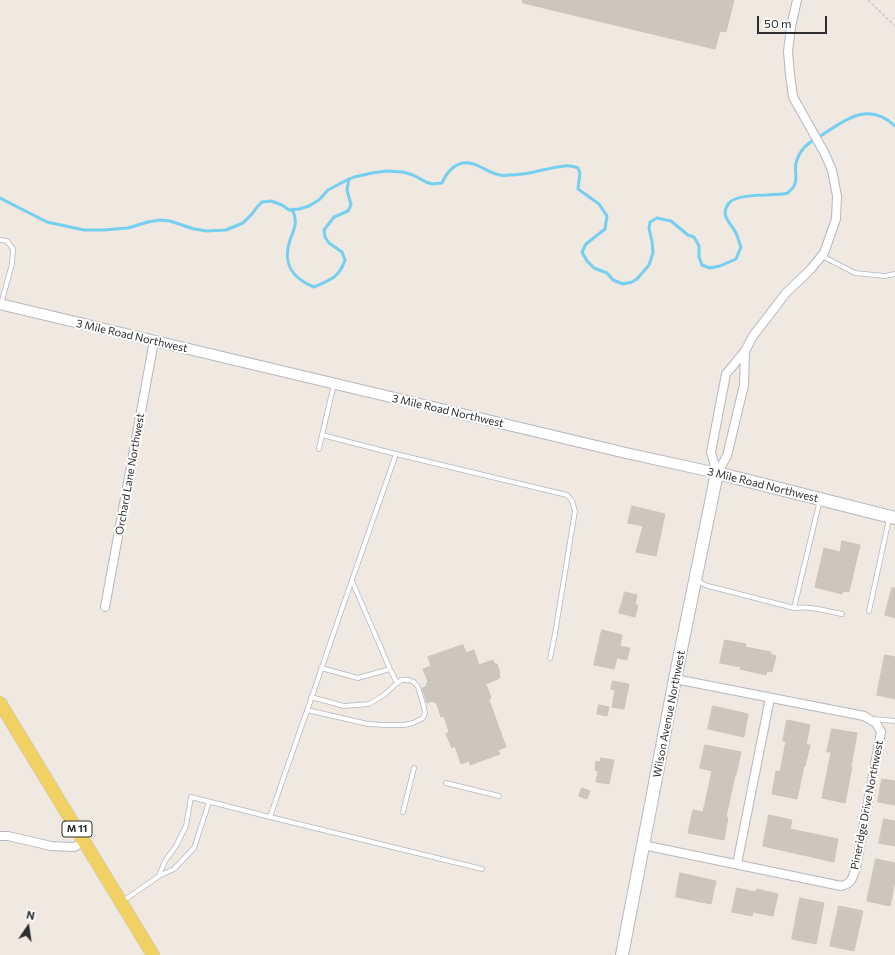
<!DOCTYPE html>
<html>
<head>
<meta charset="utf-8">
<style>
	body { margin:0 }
	#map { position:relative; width:895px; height:955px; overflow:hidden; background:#efe9e1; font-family:Commissioner,sans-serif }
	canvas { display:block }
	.north { position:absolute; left:8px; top:907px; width:40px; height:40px; -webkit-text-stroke:3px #fff; paint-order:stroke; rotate:13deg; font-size:11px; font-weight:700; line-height:16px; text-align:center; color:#2e2e2e }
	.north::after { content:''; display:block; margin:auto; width:14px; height:18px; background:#2e2e2e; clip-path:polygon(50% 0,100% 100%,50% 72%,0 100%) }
	.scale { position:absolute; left:757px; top:16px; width:70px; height:18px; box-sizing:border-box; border:2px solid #2e2e2e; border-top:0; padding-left:5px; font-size:12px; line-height:14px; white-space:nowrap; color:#2e2e2e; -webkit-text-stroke:3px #fff; paint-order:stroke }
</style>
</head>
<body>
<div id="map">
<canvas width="895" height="955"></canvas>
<div class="north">N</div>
<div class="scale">50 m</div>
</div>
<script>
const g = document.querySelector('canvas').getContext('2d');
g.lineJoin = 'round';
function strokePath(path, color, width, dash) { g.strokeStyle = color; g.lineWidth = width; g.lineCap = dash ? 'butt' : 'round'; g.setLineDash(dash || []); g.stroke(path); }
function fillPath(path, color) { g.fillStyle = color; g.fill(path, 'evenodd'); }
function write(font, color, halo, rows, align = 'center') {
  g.font = font + ' Commissioner,sans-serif'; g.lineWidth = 4; g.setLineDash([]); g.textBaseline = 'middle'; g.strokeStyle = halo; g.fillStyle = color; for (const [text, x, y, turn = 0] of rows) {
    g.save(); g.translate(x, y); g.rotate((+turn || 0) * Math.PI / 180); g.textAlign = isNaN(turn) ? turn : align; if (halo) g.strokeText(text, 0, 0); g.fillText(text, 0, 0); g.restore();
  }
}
const stream = new Path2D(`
	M 0,198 L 47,222 L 84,230 L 103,230 L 128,228 L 148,222 L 160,220 L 170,221 L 194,229 L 207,231 L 226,230 L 243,223 L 252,214 L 257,207 L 262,202 L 271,201 L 282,205 L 289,210 L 299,209 L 309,206 L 319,200 L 328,190 L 343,182 L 354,177 L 372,173 L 387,171 L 403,172 L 413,175 L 426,182 L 432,184 L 442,183 C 446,174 452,165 463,163 C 476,161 487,173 500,175 C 503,176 506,175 509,175 C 520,175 531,173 542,170 C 555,168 566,163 578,168 L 580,173 L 578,189 L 599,204 L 607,216 L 605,229 L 586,244 L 582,252 L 587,261 L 594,268 L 607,273 L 613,280 L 623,284 L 632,282 L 637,279 L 649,265 L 653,253 L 652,241 L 649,229 L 650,222 L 657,218 L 671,221 L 688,235 L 694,237 L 699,246 L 699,257 L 702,265 L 710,268 L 720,266 L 736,259 L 741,247 C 739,242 738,237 736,233 C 731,223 719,216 729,203 C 734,196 757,195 766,195 C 772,194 782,195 788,193 C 789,192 790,190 792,189 C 799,181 794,172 796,163 C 797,158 800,153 803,149 C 808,142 818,138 825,133 C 848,118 870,102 895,126
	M 292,209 C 298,222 295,227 290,240 C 282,264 292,278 314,287 C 330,280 339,278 345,260 L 342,252 L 329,243 L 325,237 L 324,230 L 334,217 L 348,211 L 351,205 L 347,190 L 349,179`);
const building = new Path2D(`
	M 523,0 L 734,0 L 726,32 L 720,31 L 715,49 L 523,3 Z
	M 632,506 L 665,514 L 656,556 L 636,552 L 643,526 L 628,523 Z
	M 842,541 L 860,545 L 849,592 L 843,591 L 842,594 L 815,587 L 824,548 L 840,552 Z
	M 892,588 L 895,588 L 895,618 L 885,615 Z
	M 625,592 L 637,595 L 635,605 L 638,605 L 635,617 L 619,613 Z
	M 602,630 L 622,635 L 620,646 L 630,648 L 627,660 L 617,658 L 614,669 L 594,665 Z
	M 725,640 L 746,644 L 745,647 L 771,652 L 770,654 L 776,656 L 772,672 L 767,671 L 766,675 L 740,669 L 741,667 L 720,663 Z
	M 463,645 L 466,653 L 474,650 L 479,665 L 493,660 L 495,664 L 497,664 L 500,673 L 499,674 L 500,678 L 486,684 L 491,698 L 489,700 L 506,747 L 498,750 L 500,754 L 470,765 L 469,761 L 461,764 L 455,746 L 452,748 L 446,734 L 449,732 L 444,716 L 441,717 L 436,702 L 434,703 L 433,701 L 427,703 L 422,688 L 427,686 L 426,684 L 428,682 L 423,669 L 431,666 L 428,657 Z
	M 885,655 L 895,657 L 895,699 L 877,695 Z
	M 613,681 L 629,684 L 624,709 L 612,707 L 615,690 L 611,689 Z
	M 599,705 L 609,707 L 607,716 L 597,714 Z
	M 713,706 L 748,714 L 744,737 L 708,729 Z
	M 787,720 L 810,725 L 806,745 L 810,745 L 805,766 L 804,766 L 797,799 L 772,794 L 776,771 L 780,772 L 786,741 L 783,741 Z
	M 832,729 L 857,733 L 851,767 L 852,767 L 845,803 L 822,798 L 831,752 L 827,752 Z
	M 705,745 L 741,752 L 736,775 L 735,775 L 726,817 L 728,817 L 724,840 L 688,833 L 693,810 L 703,812 L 712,771 L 700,768 Z
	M 601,758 L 614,760 L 609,784 L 596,782 L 598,771 L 595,770 L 596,761 L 600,762 Z
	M 882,779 L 895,781 L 895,805 L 878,802 Z
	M 582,788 L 590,791 L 587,799 L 579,796 Z
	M 769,815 L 792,820 L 790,829 L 838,839 L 834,862 L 763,846 Z
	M 884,819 L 895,821 L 895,846 L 879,843 Z
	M 876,859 L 895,863 L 895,881 L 890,906 L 867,901 Z
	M 680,873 L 716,881 L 711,904 L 676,897 Z
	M 737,888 L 756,892 L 757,889 L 778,894 L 773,916 L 753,912 L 752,916 L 732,912 Z
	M 800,898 L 824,903 L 816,944 L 792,939 Z
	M 839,906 L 863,911 L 854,951 L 830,946 Z`);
const path = new Path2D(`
	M 868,0 L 895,26`);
const service = new Path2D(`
	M 0,240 L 7,241 L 13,249 L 12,264 L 1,304
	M 822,256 L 855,273 L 885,276 L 895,274
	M 334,384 L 322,435 L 396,454 L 567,495 L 572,501 L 575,511 L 555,634 L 550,658
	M 319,449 L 322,435
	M 697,581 L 708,586 L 794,608 L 820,500
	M 794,608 C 811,606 826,611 842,614
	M 869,611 L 889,519
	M 321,668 L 358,678 L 390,669 L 352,581
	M 390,669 L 397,683
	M 307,710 L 368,724 L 385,725 L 404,725 L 413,723 L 423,718 L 425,713 L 424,707 L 418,687 L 414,682 L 409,680 L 402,680 L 397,683 L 384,695 L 369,704 L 344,706 L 311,697
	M 874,719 L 895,721
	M 446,783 L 499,796
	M 403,812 L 414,768
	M 270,817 L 482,869
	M 159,876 L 165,861 L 176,846 L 186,826 L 191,797 L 270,817 C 282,782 294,747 307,711 C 336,625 366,540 396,454
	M 123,901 L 159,876 L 174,869 L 194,848 L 209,802`);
const minor = new Path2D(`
	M 717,473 L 711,452 L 726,374 L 745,351 L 753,336 L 786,293 L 810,270 L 824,253 L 836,219 L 837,196 L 832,170 L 824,152 L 793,97 L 790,75 L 788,51 L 791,27 L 797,0
	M 717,473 L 727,456 L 744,385 L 745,351
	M 105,607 L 154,341
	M 0,836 L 8,836 L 51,846 L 74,847 L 84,842
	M 643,845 L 841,886 C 852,884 853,877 856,867 L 881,732 L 876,723 L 864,716 L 675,679
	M 737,864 L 770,698`);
const tertiary = new Path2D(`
	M 0,304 L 626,453 L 717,473`);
const secondary = new Path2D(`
	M 622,955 L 675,679 L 717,473 L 895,518`);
const primary = new Path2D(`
	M 0,703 L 153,955`);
const shields = [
	[77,829,30]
];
const shieldNames = [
	["M 11",77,829]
];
const streetNames = [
	["3 Mile Road Northwest",132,336,13],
	["3 Mile Road Northwest",448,411,13],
	["Orchard Lane Northwest",130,474,-80],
	["3 Mile Road Northwest",763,485,14],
	["Wilson Avenue Northwest",669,714,-79],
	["Pineridge Drive Northwest",867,805,-79]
];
strokePath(stream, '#75cff0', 3);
fillPath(building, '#cbc7bf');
strokePath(building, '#cbc5ba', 1);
strokePath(service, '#b4b7c1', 5.5);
strokePath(minor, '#b4b7c1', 10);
strokePath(tertiary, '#b4b7c1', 12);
strokePath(secondary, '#b4b7c1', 14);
strokePath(primary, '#c9c9c9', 14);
strokePath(path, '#c9c9c9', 1.5, [3, 2]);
strokePath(service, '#fff', 4);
strokePath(minor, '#fff', 8);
strokePath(tertiary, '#fff', 10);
strokePath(secondary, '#fff', 12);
strokePath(primary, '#f2d163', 13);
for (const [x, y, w] of shields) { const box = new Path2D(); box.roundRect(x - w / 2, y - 8, w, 16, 3); g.fillStyle = '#fff'; g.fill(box); strokePath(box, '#2e2e2e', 1); }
write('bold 10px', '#2e2e2e', null, shieldNames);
write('11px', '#2e2e2e', '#fff', streetNames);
</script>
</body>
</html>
